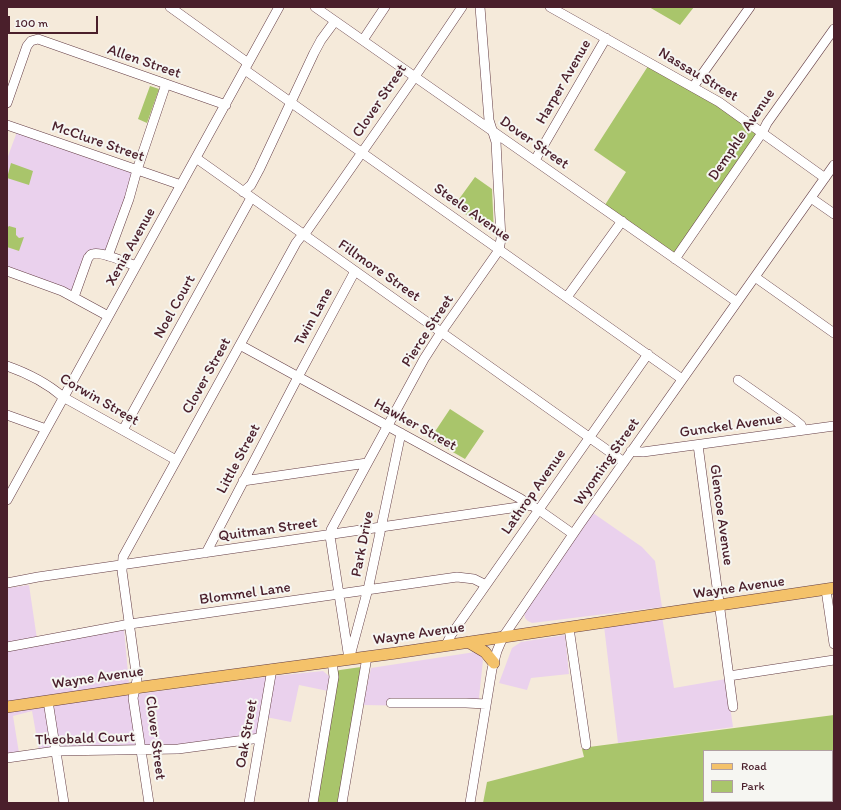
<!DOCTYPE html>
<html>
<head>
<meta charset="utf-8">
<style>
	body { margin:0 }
	#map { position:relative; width:841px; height:810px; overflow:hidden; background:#f5eada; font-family:Itim,sans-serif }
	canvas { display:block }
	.frame { position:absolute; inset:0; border:8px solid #4a1f2b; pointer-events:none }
	.legend { position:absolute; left:703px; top:750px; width:130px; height:52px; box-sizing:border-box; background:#f6f6f2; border:1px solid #b1a0a2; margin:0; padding:5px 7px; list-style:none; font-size:12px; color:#4a1f2b }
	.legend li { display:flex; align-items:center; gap:8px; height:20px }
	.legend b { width:20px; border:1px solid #b1a0a2 }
	.scale { position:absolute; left:8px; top:16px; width:90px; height:18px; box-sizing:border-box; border:2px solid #4a1f2b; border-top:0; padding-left:5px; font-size:12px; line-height:14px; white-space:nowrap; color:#4a1f2b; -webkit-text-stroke:3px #f6f6f2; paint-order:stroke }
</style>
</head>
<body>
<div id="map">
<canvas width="841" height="810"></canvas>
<div class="frame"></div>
<ul class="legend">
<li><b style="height:5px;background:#f4c26a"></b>Road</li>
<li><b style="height:11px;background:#a9c56b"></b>Park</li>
</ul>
<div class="scale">100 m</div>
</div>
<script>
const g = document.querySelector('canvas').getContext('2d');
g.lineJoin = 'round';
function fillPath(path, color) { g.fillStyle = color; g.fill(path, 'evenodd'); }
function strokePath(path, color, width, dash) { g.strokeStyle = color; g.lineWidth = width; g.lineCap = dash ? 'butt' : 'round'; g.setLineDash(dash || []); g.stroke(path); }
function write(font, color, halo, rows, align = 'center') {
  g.font = font + ' Itim,sans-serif'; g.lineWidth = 4; g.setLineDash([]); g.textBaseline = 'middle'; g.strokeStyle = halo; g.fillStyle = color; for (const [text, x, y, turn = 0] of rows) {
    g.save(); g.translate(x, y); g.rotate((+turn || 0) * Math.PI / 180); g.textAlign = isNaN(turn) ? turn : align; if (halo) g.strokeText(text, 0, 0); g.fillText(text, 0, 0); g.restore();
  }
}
const built = new Path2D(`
	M 18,129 L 137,170 L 108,256 L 95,253 L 74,297 L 7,271 L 7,159 Z
	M 593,513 L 642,547 L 655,561 L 662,607 L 532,623 L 528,621 L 525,618 L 524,612 Z
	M 29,585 L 38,646 L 124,629 L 130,695 L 274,676 L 323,671 L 330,677 L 328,691 L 299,685 L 291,722 L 266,717 L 259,735 L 185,746 L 39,750 L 32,711 L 13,716 L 19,753 L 7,755 L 7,588 Z
	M 662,617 L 674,688 L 726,679 L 733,727 L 618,743 L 604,626 Z
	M 565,635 L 569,674 L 531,678 L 527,690 L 499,683 L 512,648 L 521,642 Z
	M 475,652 L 480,655 L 483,660 L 478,707 L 363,705 L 371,668 Z`);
const green = new Path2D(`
	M 649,7 L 694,7 L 680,25 Z
	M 650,63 L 762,133 L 675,259 L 603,208 L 626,172 L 594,150 Z
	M 150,86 L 159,89 L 147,123 L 138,119 Z
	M 11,163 L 33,171 L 29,185 L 7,178 Z
	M 475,177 L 492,189 L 494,233 L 492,233 L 454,206 Z
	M 9,226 L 16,228 L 16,235 L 19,238 L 24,237 L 19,251 L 7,247 L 7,228 Z
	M 450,409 L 484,431 L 465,459 L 430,439 Z
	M 361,667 L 342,803 L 313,803 L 337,671 L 340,670 Z
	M 834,715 L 834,803 L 483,803 L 487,782 L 584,757 L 582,749 L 589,747 ZM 704,751 L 832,751 L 832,801 L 704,801 Z`);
const minor = new Path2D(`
	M 170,7 L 248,63
	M 315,7 L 737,302
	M 550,7 L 719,102 L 825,178
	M 363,40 L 385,7
	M 245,70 L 682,379
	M 693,87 L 750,7
	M 7,103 L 27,46 L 31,41 L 38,39 L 226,105
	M 7,125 L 181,185
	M 196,158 L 624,462
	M 535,160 L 606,38
	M 243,192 L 251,185 L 259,170 L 314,53 L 321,40 L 335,21
	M 811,198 L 834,214
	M 108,256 L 129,199 L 137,170 L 166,84
	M 675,259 L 762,133 L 767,123 L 834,29
	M 7,271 L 62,291 L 108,316
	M 755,277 L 834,333
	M 74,297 L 88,258 C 90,256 90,254 93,254 C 100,251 128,263 136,266
	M 567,297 L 622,221
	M 240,345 L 521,499 L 539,510 L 573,534
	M 7,366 C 27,373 48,384 63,397 L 176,460
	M 738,380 L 795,420 L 801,425 L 803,430
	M 7,415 L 46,429
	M 123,430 L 251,198
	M 698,445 L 733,707
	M 631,451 L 643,452 L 834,426
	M 243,481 L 367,463
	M 7,500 L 279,7
	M 206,553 L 298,377 L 355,271
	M 7,583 L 38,577 L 532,505
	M 826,590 L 834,644
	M 569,628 L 586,745
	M 450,645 L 447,643 L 451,635 L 648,354
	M 7,647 L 130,624 L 457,577 L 474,579 L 486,585
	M 350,656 L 369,585 L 401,433
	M 349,659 L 330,536 L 331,530 L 424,359 L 440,334 L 499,250 L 501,239 L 496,142 L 489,120 L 480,7
	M 729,676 L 834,660
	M 48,701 L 64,803
	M 391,703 L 466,703 L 486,704
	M 7,758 L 56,751 L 178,749 L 260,738
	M 149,803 L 133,698 L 137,680 L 122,571 L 123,557 L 296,243 L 303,234 L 307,231 L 414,78 L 462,7
	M 249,803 L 272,669
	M 313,803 L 334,677 L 332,661
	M 342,803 L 367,657
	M 470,803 L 492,669 L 497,651 L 503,637 L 580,524 L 834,165`);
const major = new Path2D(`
	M 468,642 L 485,652 L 494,663
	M 7,707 L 142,687 L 396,653 L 834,588`);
const streetNames = [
	["Allen Street",144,62,19],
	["Nassau Street",698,75,31],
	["Harper Avenue",564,82,-60],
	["Clover Street",380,101,-56],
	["Demphle Avenue",742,135,-56],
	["McClure Street",98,142,19],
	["Dover Street",534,143,35],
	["Steele Avenue",472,213,35],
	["Xenia Avenue",131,247,-61],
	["Fillmore Street",379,271,35],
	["Noel Court",175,307,-61],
	["Twin Lane",314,317,-61],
	["Pierce Street",428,331,-57],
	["Clover Street",207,376,-61],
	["Corwin Street",99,400,30],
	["Hawker Street",415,425,29],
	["Gunckel Avenue",731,426,-8],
	["Little Street",239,459,-62],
	["Wyoming Street",607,462,-55],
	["Lathrop Avenue",534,492,-55],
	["Glencoe Avenue",721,515,82],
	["Quitman Street",268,530,-8],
	["Park Drive",363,544,-79],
	["Wayne Avenue",739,588,-8],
	["Blommel Lane",245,594,-8],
	["Wayne Avenue",419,634,-8],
	["Wayne Avenue",98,678,-8],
	["Oak Street",247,734,-80],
	["Clover Street",155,738,83],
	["Theobald Court",85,739,-2]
];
fillPath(built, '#ead1ed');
fillPath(green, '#a9c56b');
strokePath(minor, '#643d45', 10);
strokePath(major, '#643d45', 12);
strokePath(minor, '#fff', 9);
strokePath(major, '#f4c26a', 11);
write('15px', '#4a1f2b', '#f6f6f2', streetNames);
</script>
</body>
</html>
